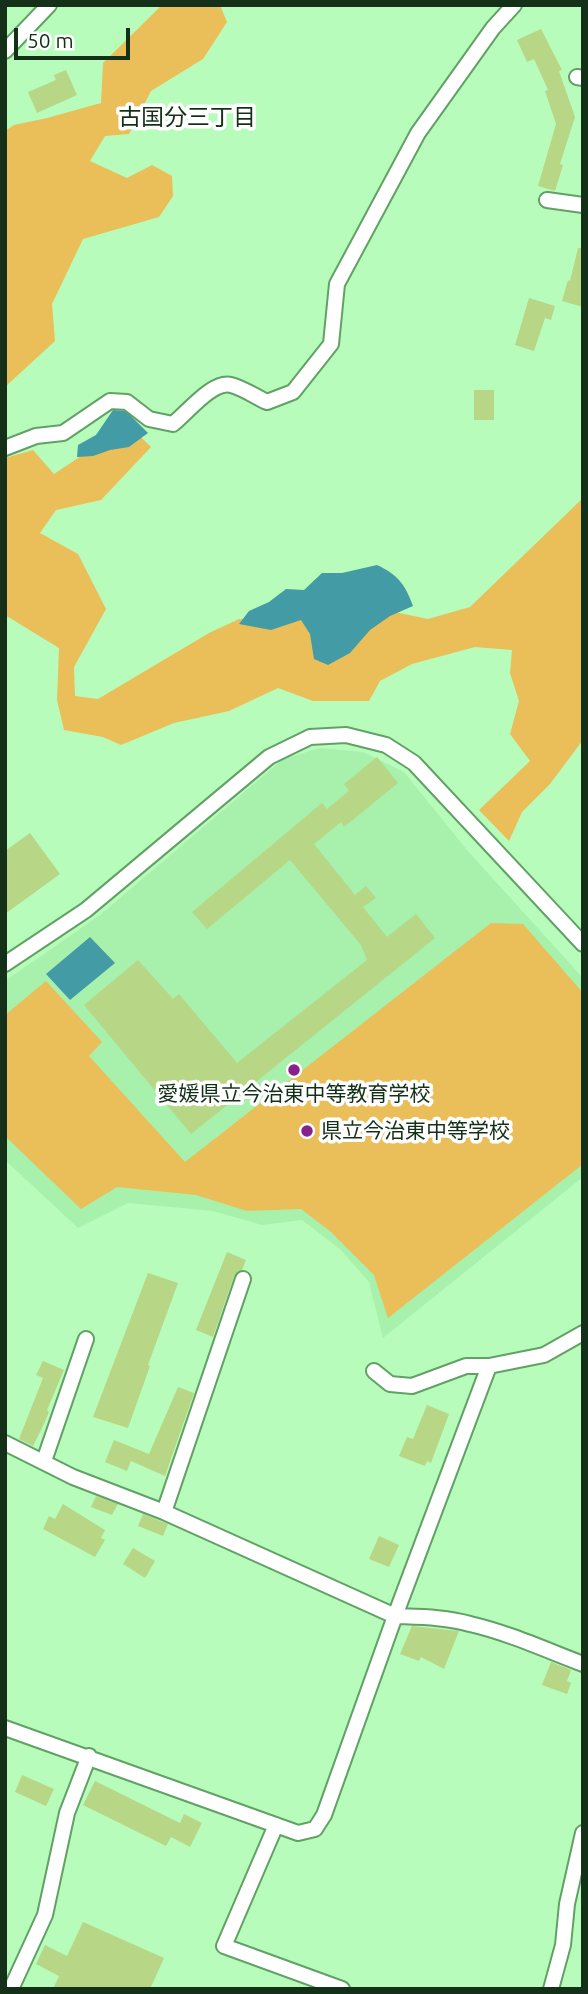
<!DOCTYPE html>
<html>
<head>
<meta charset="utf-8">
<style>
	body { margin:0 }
	#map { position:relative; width:588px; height:1994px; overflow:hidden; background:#b8fcbb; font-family:Ubuntu,sans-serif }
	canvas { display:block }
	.frame { position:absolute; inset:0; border:7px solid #153018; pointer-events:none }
	.scale { position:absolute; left:14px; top:28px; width:116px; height:32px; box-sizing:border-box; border:4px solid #153018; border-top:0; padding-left:9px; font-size:21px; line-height:24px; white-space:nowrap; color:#153018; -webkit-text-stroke:5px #fff; paint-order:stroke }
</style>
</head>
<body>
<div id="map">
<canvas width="588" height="1994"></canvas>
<div class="frame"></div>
<div class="scale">50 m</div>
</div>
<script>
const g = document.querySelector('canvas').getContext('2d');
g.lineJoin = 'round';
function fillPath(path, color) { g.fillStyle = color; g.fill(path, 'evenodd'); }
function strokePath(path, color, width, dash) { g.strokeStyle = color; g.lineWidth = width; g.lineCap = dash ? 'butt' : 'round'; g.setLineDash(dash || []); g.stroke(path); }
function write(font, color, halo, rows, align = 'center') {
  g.font = font + ' Ubuntu,"Noto Sans JP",sans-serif'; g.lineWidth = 7; g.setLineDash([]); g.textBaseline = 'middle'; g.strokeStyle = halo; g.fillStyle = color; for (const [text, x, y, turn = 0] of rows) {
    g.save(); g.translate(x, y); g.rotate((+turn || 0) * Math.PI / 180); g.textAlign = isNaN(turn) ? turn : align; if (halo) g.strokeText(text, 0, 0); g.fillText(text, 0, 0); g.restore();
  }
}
const built = new Path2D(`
	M 320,748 L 363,752 L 404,772 L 467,850 L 583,978 L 583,1177 L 383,1338 L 369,1282 L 341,1250 L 302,1220 L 262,1225 L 213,1211 L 128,1203 L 78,1228 L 5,1160 L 5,981 L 100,915 L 283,759 Z`);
const green = new Path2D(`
	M 162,5 L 220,5 L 227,22 L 203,59 L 151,91 L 129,134 L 105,136 L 90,161 L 127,178 L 152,165 L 172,176 L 173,196 L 159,217 L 83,239 L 52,304 L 55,341 L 5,387 L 5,131 L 14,125 L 47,118 L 101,103 L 103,63 Z
	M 137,433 L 151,447 L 101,500 L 56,510 L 40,533 L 78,554 L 106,609 L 74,667 L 75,696 L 98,699 L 209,633 L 239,619 L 270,621 L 385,610 L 428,619 L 470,607 L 583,498 L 583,740 L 550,784 L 522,812 L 509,841 L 479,810 L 530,761 L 510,734 L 519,701 L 510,673 L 512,650 L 475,647 L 412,664 L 380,681 L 369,701 L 313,701 L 278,688 L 229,711 L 174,723 L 121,745 L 103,737 L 64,730 L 57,700 L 59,648 L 5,615 L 5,458 L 33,450 L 54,474 L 93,448 Z
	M 491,923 L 523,924 L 583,993 L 583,1164 L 388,1318 L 374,1275 L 330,1231 L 301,1209 L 247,1211 L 196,1195 L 117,1187 L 81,1209 L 5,1136 L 5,1015 L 46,981 L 102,1042 L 89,1056 L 185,1162 Z`);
const water = new Path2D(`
	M 113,410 L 126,411 L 148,433 L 129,447 L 110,450 L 93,456 L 77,457 L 78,445 L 96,435 Z
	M 377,565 C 398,575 405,584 413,606 L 390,616 L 370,630 L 350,653 L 328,665 L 314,659 L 310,634 L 301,620 L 271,630 L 239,624 L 249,611 L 269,602 L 286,589 L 304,590 L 322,573 L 342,573 Z
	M 90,937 L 115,963 L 70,1000 L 46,974 Z`);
const building = new Path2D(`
	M 541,29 L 562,70 L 559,71 L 575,117 L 560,164 L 563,165 L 555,191 L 538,186 L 556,124 L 545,91 L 548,90 L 534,59 L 527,62 L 517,40 Z
	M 66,70 L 77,95 L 37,113 L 28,92 L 56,80 L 54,75 Z
	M 578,248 L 583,248 L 583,307 L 562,301 L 568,280 L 570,281 Z
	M 529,298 L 555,306 L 551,320 L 545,318 L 534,351 L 515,345 Z
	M 474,390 L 494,390 L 494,420 L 474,420 Z
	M 377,757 L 398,783 L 344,827 L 341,822 L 314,844 L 355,895 L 366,886 L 376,898 L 363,907 L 387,937 L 416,914 L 435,938 L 191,1134 L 84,1005 L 138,960 L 173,999 L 179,994 L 237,1063 L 367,960 L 361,945 L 290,860 L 207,929 L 192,912 L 322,803 L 327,809 L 349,791 L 344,784 Z
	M 30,833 L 60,874 L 5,914 L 5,851 Z
	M 227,1252 L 246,1260 L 242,1270 L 234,1276 L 213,1337 L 196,1330 Z
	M 148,1273 L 178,1283 L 148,1365 L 150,1366 L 128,1428 L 93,1417 Z
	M 43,1361 L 64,1370 L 47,1410 L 49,1412 L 44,1424 L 33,1446 L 19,1439 L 43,1378 L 36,1375 Z
	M 178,1387 L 194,1393 L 165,1476 L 131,1461 L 127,1471 L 105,1462 L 114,1440 L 149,1454 Z
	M 427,1405 L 449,1414 L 431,1463 L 427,1461 L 425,1466 L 399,1456 L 407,1437 L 413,1439 Z
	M 96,1496 L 118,1504 L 112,1515 L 91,1507 Z
	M 63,1504 L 105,1530 L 101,1538 L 105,1540 L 95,1557 L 43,1529 L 49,1516 L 55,1519 Z
	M 143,1514 L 168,1524 L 163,1536 L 138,1526 Z
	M 379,1536 L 399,1545 L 389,1567 L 369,1559 Z
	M 133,1548 L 155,1561 L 145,1578 L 123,1564 Z
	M 412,1626 L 459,1631 L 444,1669 L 421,1657 L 419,1661 L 400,1654 Z
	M 551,1662 L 571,1670 L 567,1681 L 571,1683 L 567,1694 L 542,1685 Z
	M 22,1775 L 54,1789 L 46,1806 L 15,1792 Z
	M 95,1781 L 180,1823 L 184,1814 L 202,1823 L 190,1847 L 171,1837 L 166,1846 L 83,1805 Z
	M 83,1922 L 164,1958 L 150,1989 L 53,1989 L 59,1976 L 36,1964 L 45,1945 L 67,1956 Z`);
const street = new Path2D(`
	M 5,51 L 49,5
	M 577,77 L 583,78
	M 547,200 L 583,205
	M 5,448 L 36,436 L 63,433 L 110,401 L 127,402 L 149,419 L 173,424 C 187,413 213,380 231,385 C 243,388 256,397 267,402 L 293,392 L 331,344 L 337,284 L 418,133 L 493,28 L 514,5
	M 5,964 L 86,910 L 269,757 L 310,737 L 346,735 L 386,745 L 414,763 L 583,944
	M 374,1371 L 390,1384 L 412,1386 L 466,1366 L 489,1366 L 544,1355 L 583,1333
	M 5,1443 L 73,1477 L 164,1512 L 395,1616 C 420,1617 446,1617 470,1624 C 509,1633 546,1650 583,1664
	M 44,1461 L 86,1339
	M 164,1512 L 243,1279
	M 5,1728 L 298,1833 L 315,1829 L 324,1815 L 395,1616 L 489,1366
	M 276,1825 L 224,1946 L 342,1989
	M 11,1989 L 45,1915 L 67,1813 L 89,1756
	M 551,1989 L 563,1945 L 567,1904 L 583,1833`);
const markers = [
	[294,1070,7,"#86228b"],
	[307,1131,7,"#86228b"]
];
const poiNames = [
	["愛媛県立今治東中等教育学校",294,1094],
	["県立今治東中等学校",321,1131,"left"]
];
const neighbourhoodNames = [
	["古国分三丁目",187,117]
];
fillPath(built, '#a7f1ac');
fillPath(green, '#eabe58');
fillPath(water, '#429ba5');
fillPath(building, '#b7d686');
strokePath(street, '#61a166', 18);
strokePath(street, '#fff', 14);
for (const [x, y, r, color] of markers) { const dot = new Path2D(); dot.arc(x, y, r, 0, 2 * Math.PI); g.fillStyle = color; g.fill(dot); strokePath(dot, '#fff', 2.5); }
write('21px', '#153018', '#fff', poiNames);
write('23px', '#153018', '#fff', neighbourhoodNames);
</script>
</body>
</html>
